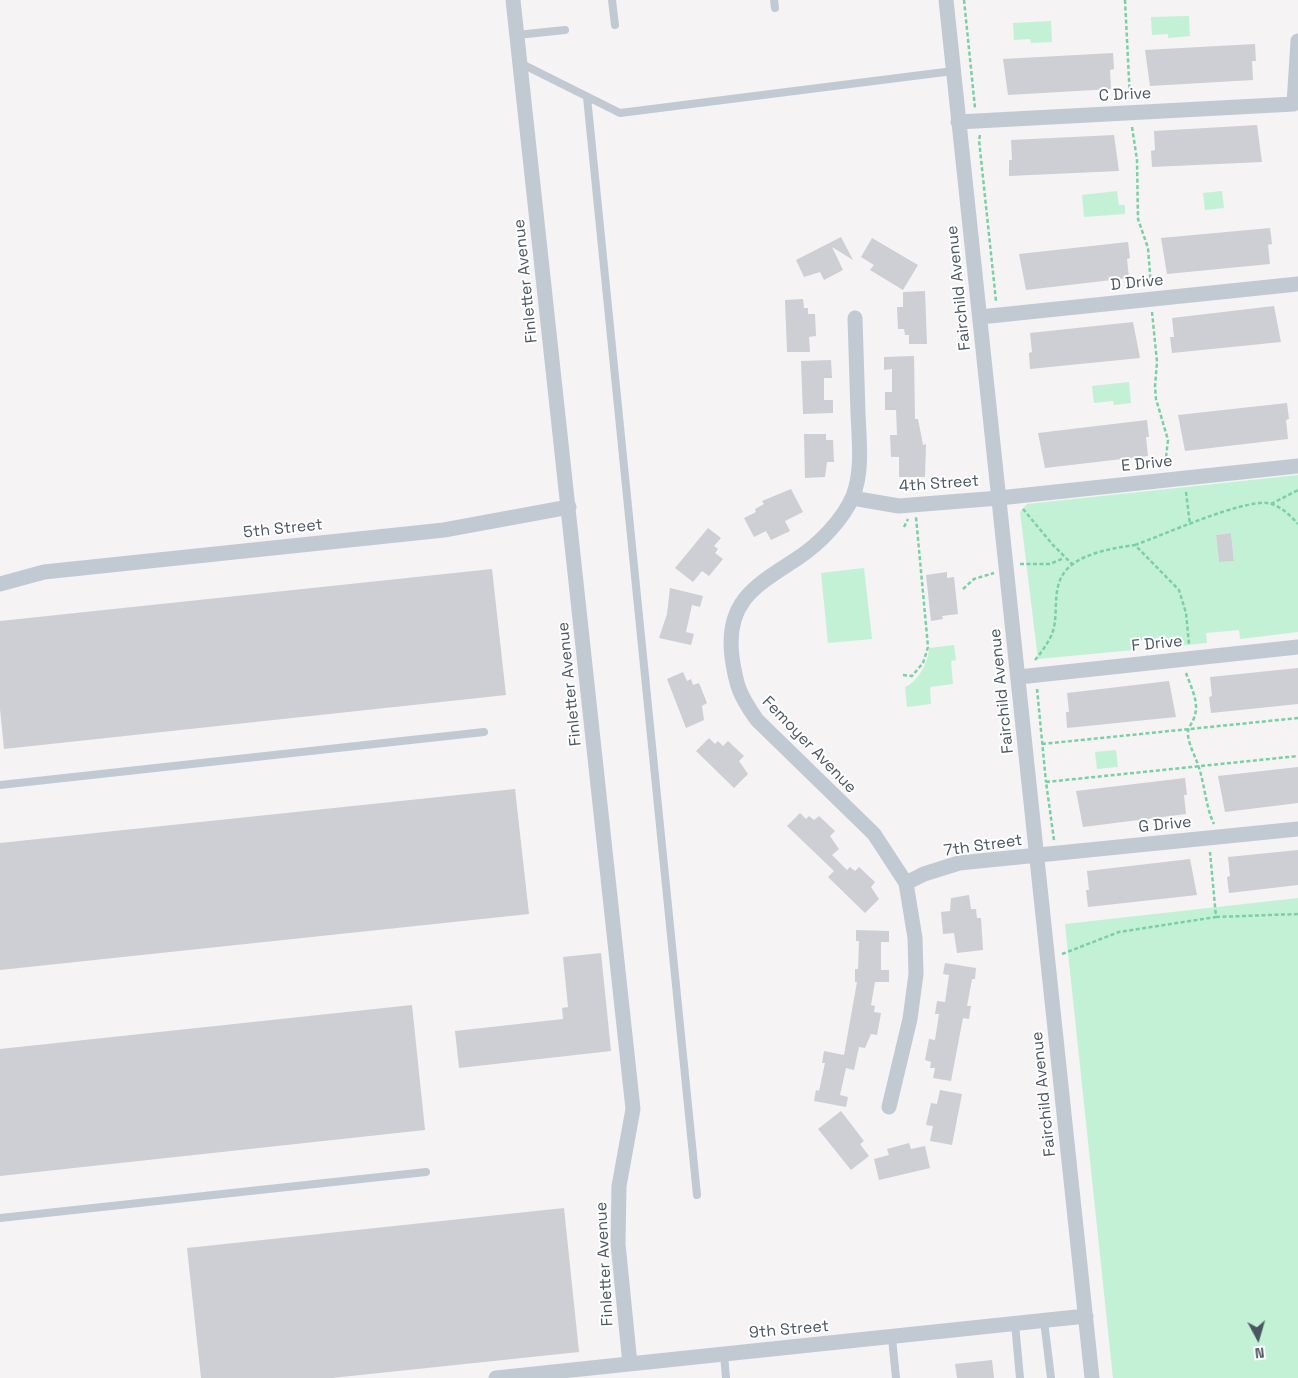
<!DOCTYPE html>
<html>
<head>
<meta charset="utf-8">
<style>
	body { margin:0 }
	#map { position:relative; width:1298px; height:1378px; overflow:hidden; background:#f5f3f3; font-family:"Space Grotesk",sans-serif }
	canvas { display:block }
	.north { position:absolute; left:1233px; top:1313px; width:50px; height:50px; -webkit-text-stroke:4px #fff; paint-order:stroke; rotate:174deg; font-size:14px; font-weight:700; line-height:20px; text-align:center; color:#4a5661 }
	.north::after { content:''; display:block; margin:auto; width:18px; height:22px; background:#4a5661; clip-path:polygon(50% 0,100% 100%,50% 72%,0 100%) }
</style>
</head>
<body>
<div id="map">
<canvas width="1298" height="1378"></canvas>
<div class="north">N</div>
</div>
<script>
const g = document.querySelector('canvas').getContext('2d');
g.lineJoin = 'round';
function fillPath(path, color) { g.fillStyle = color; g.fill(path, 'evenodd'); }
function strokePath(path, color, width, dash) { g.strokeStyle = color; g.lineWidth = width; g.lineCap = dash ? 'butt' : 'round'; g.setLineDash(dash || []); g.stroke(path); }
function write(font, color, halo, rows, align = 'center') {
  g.font = font + ' "Space Grotesk",sans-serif'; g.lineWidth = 4; g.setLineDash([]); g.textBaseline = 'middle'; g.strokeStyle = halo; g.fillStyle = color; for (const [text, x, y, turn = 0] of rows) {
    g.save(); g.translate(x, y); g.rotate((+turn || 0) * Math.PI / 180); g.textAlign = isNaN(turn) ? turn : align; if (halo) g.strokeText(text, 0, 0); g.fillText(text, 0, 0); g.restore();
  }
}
const green = new Path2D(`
	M 1189,16 L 1190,36 L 1168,38 L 1168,34 L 1152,35 L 1151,17 Z
	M 1051,21 L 1052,42 L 1031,43 L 1030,39 L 1014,40 L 1013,23 Z
	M 1117,191 L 1119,205 L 1125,205 L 1125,214 L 1084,217 L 1082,195 Z
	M 1222,191 L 1224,208 L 1205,210 L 1203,193 Z
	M 1129,382 L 1131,403 L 1114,405 L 1113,401 L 1094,403 L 1092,386 Z
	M 1298,475 L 1298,632 L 1240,639 L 1239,630 L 1206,633 L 1207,643 L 1168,647 L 1167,638 L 1133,641 L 1134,650 L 1038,659 L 1020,512 L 1027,504 ZM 1231,533 L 1234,560 L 1219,562 L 1216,535 Z
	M 864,568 L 872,639 L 828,643 L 821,573 Z
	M 954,645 L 956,660 L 951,661 L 953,684 L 930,687 L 931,704 L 907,707 L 905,687 C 918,682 929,661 929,648 Z
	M 1116,750 L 1118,767 L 1097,769 L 1095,752 Z
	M 1298,898 L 1298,1378 L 1113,1378 L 1065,924 Z`);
const building = new Path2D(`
	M 1255,44 L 1256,61 L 1252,61 L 1253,80 L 1150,86 L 1145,50 Z
	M 1113,53 L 1114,69 L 1110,70 L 1111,89 L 1008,95 L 1003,59 Z
	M 1257,125 L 1262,162 L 1152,167 L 1151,151 L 1155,150 L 1154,131 Z
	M 1114,135 L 1119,171 L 1009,176 L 1009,160 L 1012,160 L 1011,140 Z
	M 1270,228 L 1272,244 L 1268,245 L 1270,264 L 1167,274 L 1161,238 Z
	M 841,237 L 853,260 L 832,247 L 843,270 L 824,280 L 820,272 L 804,277 L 796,260 Z
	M 872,238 L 918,265 L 903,290 L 870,270 L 874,265 L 861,257 Z
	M 1128,242 L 1130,258 L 1127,259 L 1129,278 L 1026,290 L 1019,254 Z
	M 925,291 L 927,344 L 909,344 L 909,335 L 905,335 L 904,329 L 898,329 L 897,307 L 903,307 L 903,292 Z
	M 803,299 L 804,308 L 808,308 L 808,314 L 815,314 L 816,336 L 809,337 L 810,352 L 787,352 L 785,300 Z
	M 1274,306 L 1281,342 L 1172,353 L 1170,337 L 1174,337 L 1172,318 Z
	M 1133,322 L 1140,358 L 1030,369 L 1029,353 L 1032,352 L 1030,333 Z
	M 914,356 L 915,419 L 918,419 L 923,445 L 926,444 L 925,477 L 899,477 L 899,457 L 891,457 L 890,435 L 897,435 L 896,410 L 885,410 L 885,392 L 892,392 L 892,369 L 884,370 L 884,357 Z
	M 831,360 L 832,378 L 824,378 L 824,400 L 833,400 L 833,413 L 803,414 L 801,361 Z
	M 1287,403 L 1289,419 L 1286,420 L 1288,439 L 1185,451 L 1178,415 Z
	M 1147,420 L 1149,437 L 1146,437 L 1148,456 L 1045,468 L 1038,433 Z
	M 804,434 L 826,434 L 826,440 L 833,440 L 834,462 L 827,462 L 825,477 L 805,478 Z
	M 791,489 L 803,512 L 785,521 L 790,531 L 771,540 L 766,531 L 754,537 L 744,518 L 756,512 L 755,509 L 764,504 L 762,501 Z
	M 708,528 L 721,538 L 714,546 L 718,549 L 715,553 L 723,559 L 709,576 L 702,571 L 693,582 L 675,568 Z
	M 1231,533 L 1234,561 L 1219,562 L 1216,535 Z
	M 492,569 L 506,695 L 4,749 L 0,709 L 0,621 Z
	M 947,572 L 947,578 L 954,577 L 958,614 L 942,616 L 943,619 L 931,621 L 926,575 Z
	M 670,588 L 703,596 L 700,607 L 692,605 L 686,632 L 694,634 L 691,645 L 659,638 L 667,614 Z
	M 1298,668 L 1298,704 L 1211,713 L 1209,697 L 1212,696 L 1210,677 Z
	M 683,672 L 687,681 L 691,679 L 693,685 L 699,683 L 707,703 L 702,706 L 704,720 L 686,728 L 667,679 Z
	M 1169,681 L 1176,717 L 1067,728 L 1066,712 L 1069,712 L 1067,693 Z
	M 709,738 L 715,744 L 718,741 L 723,746 L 728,741 L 744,756 L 739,761 L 748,774 L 734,788 L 696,751 Z
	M 1298,767 L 1298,803 L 1225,812 L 1218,776 Z
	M 1185,778 L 1187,795 L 1184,795 L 1186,814 L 1083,827 L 1076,791 Z
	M 515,789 L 529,914 L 0,970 L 0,843 Z
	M 800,813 L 806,819 L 809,816 L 814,820 L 819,816 L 835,831 L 830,836 L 839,849 L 832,855 L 847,870 L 850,867 L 855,871 L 859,867 L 875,882 L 871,887 L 879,899 L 865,913 L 828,877 L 834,871 L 787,826 Z
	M 1298,850 L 1298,885 L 1229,893 L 1227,877 L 1230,876 L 1228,857 Z
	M 1190,859 L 1197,895 L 1088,907 L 1086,890 L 1089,890 L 1087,871 Z
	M 969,895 L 971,909 L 976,909 L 977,918 L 981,918 L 983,950 L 957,953 L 954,933 L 943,934 L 941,912 L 950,911 L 951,898 Z
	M 856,930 L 889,931 L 889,942 L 881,942 L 881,970 L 889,970 L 889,982 L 875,982 L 871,1005 L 875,1006 L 874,1012 L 881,1013 L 877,1035 L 871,1034 L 865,1048 L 859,1047 L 854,1070 L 846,1068 L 840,1095 L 848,1097 L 846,1107 L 814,1101 L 816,1090 L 819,1091 L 825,1063 L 822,1063 L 824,1051 L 844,1055 L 857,982 L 855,982 L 855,969 L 858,969 L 859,941 L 856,941 Z
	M 601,953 L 611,1051 L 459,1068 L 455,1031 L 563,1019 L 562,1008 L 568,1007 L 563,957 Z
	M 945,963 L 976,968 L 975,979 L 972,979 L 967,1006 L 971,1006 L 969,1019 L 963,1018 L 951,1081 L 933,1078 L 935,1068 L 930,1068 L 931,1062 L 925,1060 L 929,1039 L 935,1040 L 939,1014 L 935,1014 L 937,1001 L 945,1002 L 949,975 L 943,974 Z
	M 412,1005 L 425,1130 L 0,1176 L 0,1049 Z
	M 940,1090 L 962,1094 L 952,1145 L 930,1141 L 933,1126 L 926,1125 L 931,1103 L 937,1104 Z
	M 841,1111 L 864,1141 L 860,1144 L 869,1156 L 851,1170 L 818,1129 Z
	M 909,1143 L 911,1149 L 925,1146 L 930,1168 L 879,1180 L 874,1159 L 889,1155 L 887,1149 Z
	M 564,1208 L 579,1352 L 332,1378 L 201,1378 L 187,1248 Z
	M 992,1360 L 994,1378 L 957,1378 L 955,1364 Z`);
const path = new Path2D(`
	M 964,0 L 975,108
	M 1125,0 L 1130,99
	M 1132,127 L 1137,160 L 1138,219 L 1148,248 L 1151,286
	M 980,135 L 979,140 L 996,301
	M 1152,312 L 1157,362 L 1155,386 L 1156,399 L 1168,440 L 1165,466
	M 1186,492 L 1190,525
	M 1271,504 L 1298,490
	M 1023,509 L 1053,545 L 1073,565
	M 904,527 L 908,519
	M 1135,545 C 1163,535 1241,500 1267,503 C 1280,505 1290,515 1298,524
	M 1020,564 L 1050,564 L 1064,558
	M 963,589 L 974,579 L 994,573
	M 1035,660 C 1041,653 1048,643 1052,634 C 1059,616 1052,594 1062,576 C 1074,554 1113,548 1135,545 L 1179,590 L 1186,613 L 1189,644
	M 1186,673 C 1191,687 1200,703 1194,718 C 1192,724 1187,728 1188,735 C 1189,746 1195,755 1198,765 C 1205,784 1205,805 1214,824
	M 903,675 L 912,676 L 923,663 L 928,647 L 916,517
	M 1037,689 L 1046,782
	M 1042,744 L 1298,718
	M 1054,840 L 1046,782 L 1298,756
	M 1216,917 L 1298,914
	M 1062,954 L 1119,932 L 1216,917 L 1210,852`);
const lane = new Path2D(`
	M 612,0 L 615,25
	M 774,0 L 775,8
	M 517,35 L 565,30
	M 520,63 L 620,113 L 953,71
	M 587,97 L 697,1195
	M 0,785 L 484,732
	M 0,1218 L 426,1172
	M 1044,1321 L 1051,1378
	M 1015,1324 L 1020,1378
	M 892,1338 L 896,1378
	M 724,1354 L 726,1378`);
const street = new Path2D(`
	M 513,0 L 633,1109 L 619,1186 L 618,1244 L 630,1364
	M 946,0 L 1092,1378
	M 958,122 L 1294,104 L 1298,41
	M 980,317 L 1298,284
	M 855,318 C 856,350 857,382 858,413 C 859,440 863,471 853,496 C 843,520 819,544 798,558 C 757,585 725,600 732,657 C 736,686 740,696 757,720 L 874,834 L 906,883 L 915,938 L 916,974 L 910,1019 L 889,1107
	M 852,498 L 899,506 L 999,498 L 1298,466
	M 0,584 L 44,572 L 444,530 L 569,507
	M 1019,677 L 1298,647
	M 906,883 L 924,874 L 959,863 L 1298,829
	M 496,1378 L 1086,1316`);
const streetNames = [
	["C Drive",1125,95,-3],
	["Finletter Avenue",526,281,-96],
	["D Drive",1137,283,-6],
	["Fairchild Avenue",959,288,-96],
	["E Drive",1147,464,-6],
	["4th Street",939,484,-4],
	["5th Street",283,529,-6],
	["F Drive",1157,644,-6],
	["Finletter Avenue",570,684,-96],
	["Fairchild Avenue",1002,691,-96],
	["Femoyer Avenue",809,745,46],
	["G Drive",1165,825,-6],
	["7th Street",983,846,-8],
	["Fairchild Avenue",1044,1094,-96],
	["Finletter Avenue",605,1264,-93],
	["9th Street",789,1330,-5]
];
fillPath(green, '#c3f1d5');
fillPath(building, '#cdcfd5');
strokePath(path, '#7ad0a6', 2.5, [4, 2.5]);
strokePath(lane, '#c1cad2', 8);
strokePath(street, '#c1cad2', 15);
write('16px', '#4a5661', '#fff', streetNames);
</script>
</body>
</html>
